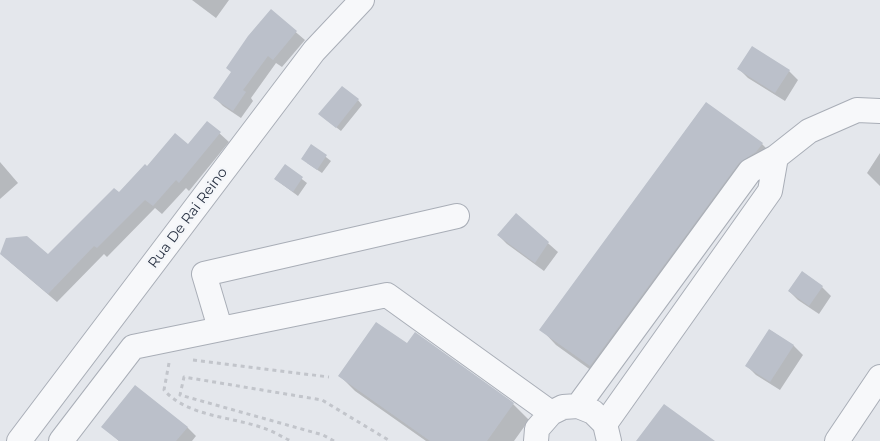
<!DOCTYPE html>
<html>
<head>
<meta charset="utf-8">
<style>
	body { margin:0 }
	canvas { display:block; background:#e4e7ec }
</style>
</head>
<body>
<canvas width="880" height="441"></canvas>
<script>
const g = document.querySelector('canvas').getContext('2d');
g.lineJoin = 'round';
function fillPath(path, color) { g.fillStyle = color; g.fill(path, 'evenodd'); }
function strokePath(path, color, width, dash) { g.strokeStyle = color; g.lineWidth = width; g.lineCap = dash ? 'butt' : 'round'; g.setLineDash(dash || []); g.stroke(path); }
function write(font, color, halo, rows, align = 'center') {
  g.font = font + ' Montserrat,sans-serif'; g.lineWidth = 5; g.setLineDash([]); g.textBaseline = 'middle'; g.strokeStyle = halo; g.fillStyle = color; for (const [text, x, y, turn = 0] of rows) {
    g.save(); g.translate(x, y); g.rotate((+turn || 0) * Math.PI / 180); g.textAlign = isNaN(turn) ? turn : align; if (halo) g.strokeText(text, 0, 0); g.fillText(text, 0, 0); g.restore();
  }
}
const shadow = new Path2D(`
	M 192,0 L 229,0 L 216,18 Z
	M 271,11 L 305,40 L 282,67 L 276,63 L 251,98 L 253,101 L 241,118 L 223,106 L 215,98 Z
	M 739,69 L 789,71 L 798,80 L 785,101 L 748,78 Z
	M 358,100 L 362,105 L 341,131 L 324,118 Z
	M 706,103 L 762,144 L 777,159 L 754,178 L 606,381 L 556,345 L 541,329 Z
	M 207,122 L 229,142 L 189,191 L 186,188 L 162,214 L 155,208 L 107,257 L 104,254 L 57,302 L 10,262 L 48,256 L 147,168 L 188,145 Z
	M 312,146 L 331,161 L 322,173 L 307,163 Z
	M 880,153 L 880,186 L 867,173 Z
	M 0,162 L 18,183 L 0,199 Z
	M 285,166 L 307,183 L 298,196 L 275,179 Z
	M 516,215 L 558,252 L 544,271 L 507,244 L 498,235 Z
	M 822,287 L 831,296 L 819,314 L 798,300 L 789,291 Z
	M 770,330 L 794,346 L 803,355 L 780,390 L 756,375 L 747,366 Z
	M 415,334 L 513,404 L 529,420 L 514,441 L 426,441 L 355,391 L 339,375 L 407,345 Z
	M 103,427 L 187,427 L 196,436 L 192,441 L 119,441 Z`);
const building = new Path2D(`
	M 271,9 L 297,31 L 273,60 L 268,56 L 243,90 L 246,92 L 233,111 L 213,98 L 231,72 L 226,68 L 248,36 Z
	M 752,46 L 790,70 L 775,93 L 737,69 Z
	M 342,86 L 359,99 L 336,128 L 318,114 Z
	M 706,102 L 763,143 L 756,152 L 739,163 L 590,366 L 539,330 Z
	M 207,121 L 221,132 L 179,183 L 176,180 L 153,206 L 145,200 L 97,248 L 94,246 L 48,294 L 0,254 L 6,238 L 27,236 L 48,254 L 114,188 L 119,192 L 145,164 L 147,166 L 175,133 L 188,144 Z
	M 311,144 L 327,155 L 317,170 L 301,159 Z
	M 285,164 L 303,177 L 293,192 L 274,179 Z
	M 516,213 L 549,242 L 535,263 L 497,235 Z
	M 802,271 L 823,286 L 809,306 L 788,291 Z
	M 376,322 L 407,343 L 415,332 L 514,403 L 487,441 L 430,441 L 338,376 Z
	M 769,329 L 794,345 L 770,382 L 745,366 Z
	M 135,385 L 188,427 L 176,441 L 119,441 L 101,427 Z
	M 664,404 L 715,441 L 636,441 Z`);
const path = new Path2D(`
	M 193,360 L 329,377
	M 169,363 L 164,390 C 188,417 230,416 263,428 C 273,431 282,437 291,441
	M 334,441 L 323,435 L 180,395 L 184,377 L 322,400 L 390,441`);
const minor = new Path2D(`
	M 776,157 L 809,131 L 857,110 L 880,111
	M 220,328 L 204,274 L 457,216
	M 578,406 L 750,171 L 776,157 L 770,191 L 605,424
	M 19,441 L 314,51 L 362,0
	M 61,441 L 133,347 L 387,295 L 551,413
	M 536,441 L 537,429 L 551,413 L 563,407 L 578,406 L 593,412 L 605,424 L 609,441
	M 837,441 L 880,377`);
const streetNames = [
	["Rua De Rai Reino",188,218,-53]
];
fillPath(shadow, '#0003');
fillPath(building, '#bbc0ca');
strokePath(minor, '#a9aeb7', 26);
strokePath(path, '#c2c5cb', 3, [4, 4]);
strokePath(minor, '#f7f8fa', 24);
write('14px', '#2b3445', '#f4f6f9', streetNames);
</script>
</body>
</html>
